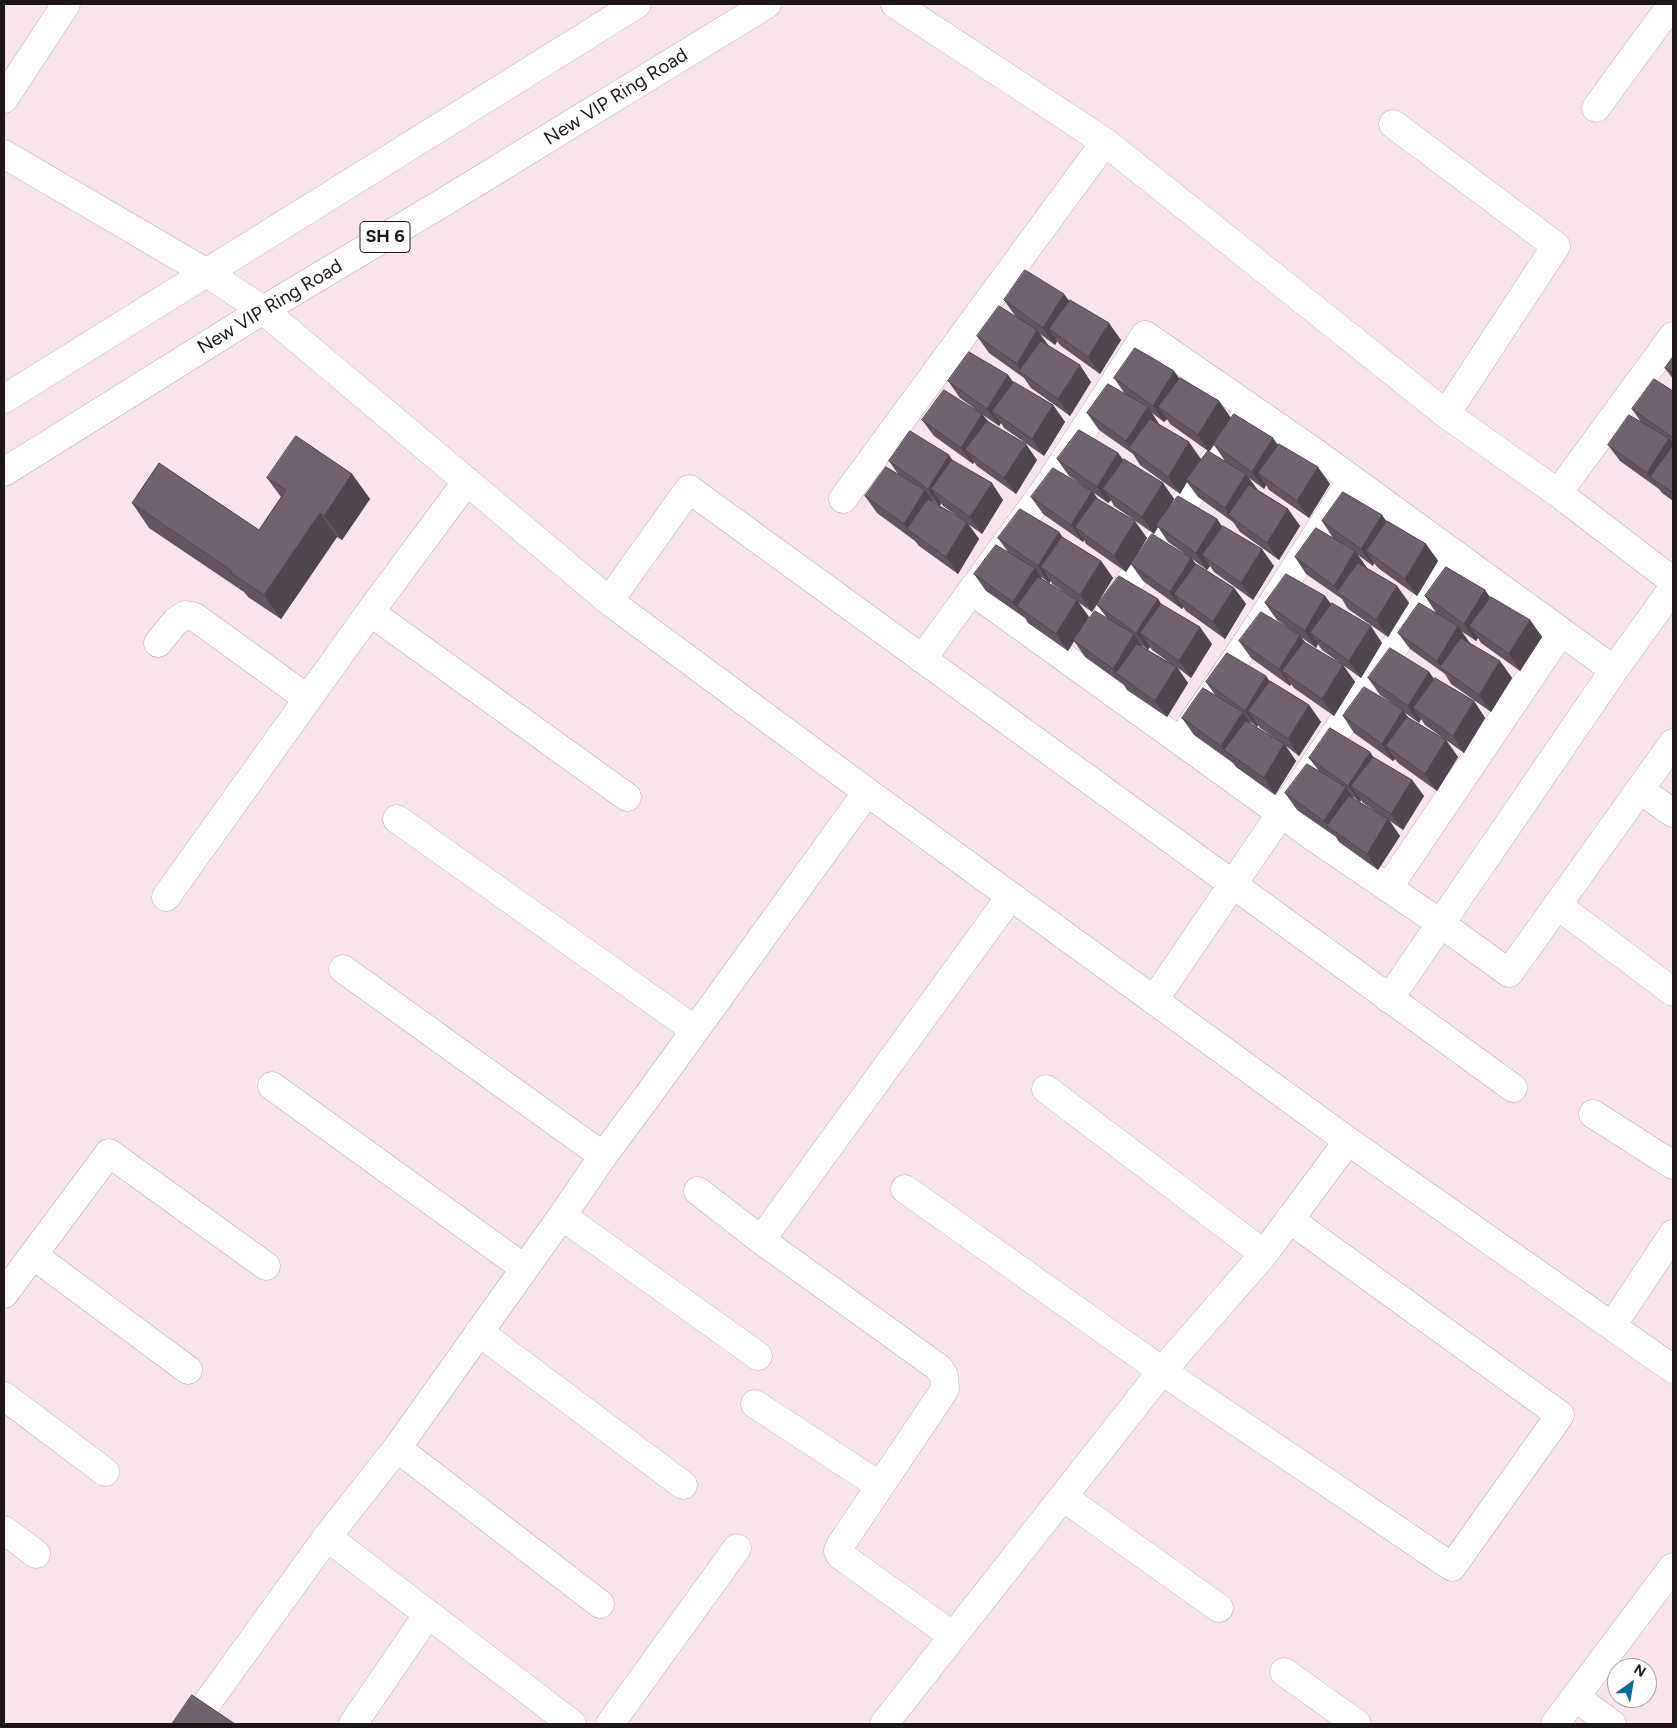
<!DOCTYPE html>
<html>
<head>
<meta charset="utf-8">
<style>
	body { margin:0 }
	#map { position:relative; width:1677px; height:1728px; overflow:hidden; background:#f7e4ed; font-family:Figtree,sans-serif }
	canvas { display:block }
	.frame { position:absolute; inset:0; border:5px solid #1e171a; pointer-events:none }
	.north { position:absolute; left:1607px; top:1658px; width:50px; height:50px; box-sizing:border-box; background:#fff; border:1px solid #a5a2a3; border-radius:50%; rotate:32deg; font-size:14px; font-weight:700; line-height:20px; text-align:center; color:#1e171a }
	.north::after { content:''; display:block; margin:auto; width:18px; height:22px; background:#0c6a99; clip-path:polygon(50% 0,100% 100%,50% 72%,0 100%) }
</style>
</head>
<body>
<div id="map">
<canvas width="1677" height="1728"></canvas>
<div class="frame"></div>
<div class="north">N</div>
</div>
<script>
const g = document.querySelector('canvas').getContext('2d');
g.lineJoin = 'round';
function strokePath(path, color, width, dash) { g.strokeStyle = color; g.lineWidth = width; g.lineCap = dash ? 'butt' : 'round'; g.setLineDash(dash || []); g.stroke(path); }
function fillPath(path, color) { g.fillStyle = color; g.fill(path, 'evenodd'); }
function write(font, color, halo, rows, align = 'center') {
  g.font = font + ' Figtree,sans-serif'; g.lineWidth = 4; g.setLineDash([]); g.textBaseline = 'middle'; g.strokeStyle = halo; g.fillStyle = color; for (const [text, x, y, turn = 0] of rows) {
    g.save(); g.translate(x, y); g.rotate((+turn || 0) * Math.PI / 180); g.textAlign = isNaN(turn) ? turn : align; if (halo) g.strokeText(text, 0, 0); g.fillText(text, 0, 0); g.restore();
  }
}
const minor = new Path2D(`
	M 895,4 L 1105,142 L 1446,414 L 1558,493 L 1673,581
	M 4,99 L 66,4
	M 1596,108 L 1672,4
	M 1393,124 L 1556,246 L 1446,414
	M 4,154 L 207,273 L 263,310 L 609,601 L 867,792 L 1348,1141 L 1673,1369
	M 1558,493 L 1673,336
	M 843,499 L 1105,142
	M 972,591 L 1312,836 L 1440,923 L 1509,973 L 1673,743
	M 609,601 L 689,489 L 1513,1088
	M 370,612 L 627,797
	M 1109,612 L 1241,422
	M 158,643 L 176,621 L 185,615 L 195,617 L 308,699
	M 922,659 L 1045,490 L 1145,335 L 1313,451 L 1614,670 L 1673,588
	M 1191,725 L 1248,641 L 1344,492
	M 1640,790 L 1673,813
	M 397,819 L 695,1030
	M 1388,888 L 1561,632
	M 166,897 L 370,612 L 467,481
	M 1557,905 L 1673,992
	M 343,969 L 603,1156
	M 1389,999 L 1614,670
	M 1154,1000 L 1448,568
	M 272,1086 L 524,1268
	M 1046,1089 L 1264,1254
	M 1593,1114 L 1673,1165
	M 905,1189 L 1162,1371 L 1452,1567 L 1560,1415 L 1289,1219
	M 698,1191 L 761,1240 L 939,1368 L 944,1376 L 945,1389 L 840,1546 L 838,1551 L 840,1555 L 953,1636
	M 562,1216 L 758,1356
	M 761,1240 L 1010,897
	M 33,1255 L 188,1370
	M 4,1294 L 109,1153 L 266,1266
	M 1612,1326 L 1673,1234
	M 479,1332 L 683,1485
	M 4,1396 L 105,1472
	M 755,1404 L 880,1486
	M 397,1448 L 600,1604
	M 1063,1497 L 1219,1608
	M 4,1530 L 36,1554
	M 327,1537 L 572,1724
	M 1284,1672 L 1357,1724
	M 1575,1697 L 1612,1724
	M 192,1724 L 327,1537 L 397,1448 L 562,1216 L 603,1156 L 652,1090 L 867,792
	M 353,1724 L 428,1614
	M 610,1724 L 737,1548
	M 884,1724 L 1162,1371 L 1264,1254 L 1348,1141
	M 1555,1724 L 1673,1567`);
const major = new Path2D(`
	M 4,399 L 637,4
	M 4,472 L 263,310 L 444,202 L 767,4`);
const wall = new Path2D(`
	M 1004,300 L 1069,301 L 1121,340 L 1100,374 L 1061,346 L 1057,341 L 1055,345 L 1040,334 L 1049,346 L 1091,382 L 1070,416 L 1031,388 L 1024,378 L 989,353 L 977,336 L 1016,317 Z
	M 1673,357 L 1673,379 L 1665,368 Z
	M 1008,375 L 1014,383 L 1053,405 L 1065,422 L 1044,456 L 1004,428 L 1001,423 L 999,426 L 983,415 L 988,421 L 1037,460 L 1016,494 L 977,466 L 974,462 L 973,464 L 934,436 L 922,420 L 975,409 L 960,398 L 948,381 Z
	M 1114,378 L 1180,379 L 1219,401 L 1231,418 L 1223,430 L 1278,445 L 1330,484 L 1309,518 L 1269,490 L 1266,485 L 1264,489 L 1249,478 L 1258,490 L 1288,509 L 1300,526 L 1279,560 L 1240,532 L 1233,522 L 1198,497 L 1187,482 L 1180,494 L 1140,465 L 1133,454 L 1099,430 L 1087,413 L 1125,394 ZM 1152,413 L 1164,422 L 1167,419 L 1170,424 L 1208,451 L 1197,465 L 1201,459 L 1159,424 ZM 1214,445 L 1225,461 L 1209,452 Z
	M 1673,391 L 1673,501 L 1662,493 L 1659,489 L 1620,461 L 1608,445 L 1641,422 L 1632,409 Z
	M 1118,453 L 1123,460 L 1163,483 L 1174,499 L 1168,510 L 1217,519 L 1222,527 L 1274,566 L 1253,600 L 1214,572 L 1210,566 L 1207,570 L 1192,559 L 1196,564 L 1234,588 L 1246,604 L 1225,639 L 1186,611 L 1183,607 L 1182,609 L 1143,581 L 1131,564 L 1126,572 L 1086,544 L 1084,540 L 1083,542 L 1043,514 L 1031,497 L 1082,485 L 1069,476 L 1057,459 ZM 1094,493 L 1108,503 L 1111,500 L 1114,506 L 1154,534 L 1158,527 L 1168,542 L 1184,553 L 1132,563 L 1147,538 L 1097,498 Z
	M 952,460 L 1003,500 L 982,534 L 968,524 L 979,539 L 958,574 L 919,546 L 915,541 L 877,513 L 865,496 L 898,474 L 889,461 ZM 933,501 L 940,506 L 941,503 L 943,506 L 960,518 L 934,503 Z
	M 352,474 L 370,499 L 342,540 L 337,537 L 281,619 L 248,597 L 244,592 L 149,528 L 132,503 L 259,530 L 281,497 L 267,478 Z
	M 1382,515 L 1387,522 L 1426,544 L 1438,561 L 1417,596 L 1378,568 L 1374,563 L 1373,566 L 1358,555 L 1367,568 L 1397,586 L 1409,603 L 1388,637 L 1348,609 L 1342,599 L 1306,574 L 1295,557 L 1333,538 L 1322,521 Z
	M 1059,532 L 1062,537 L 1101,561 L 1113,578 L 1092,612 L 1078,602 L 1089,617 L 1079,632 L 1107,618 L 1097,605 L 1158,599 L 1161,604 L 1212,644 L 1191,678 L 1178,668 L 1188,683 L 1167,717 L 1127,690 L 1124,685 L 1085,657 L 1074,641 L 1068,651 L 1028,623 L 1025,618 L 986,591 L 974,574 L 1008,552 L 998,538 ZM 1041,577 L 1049,583 L 1051,581 L 1052,584 L 1069,595 L 1042,579 ZM 1141,645 L 1148,650 L 1150,647 L 1152,650 L 1169,662 L 1142,647 Z
	M 1485,590 L 1490,598 L 1530,620 L 1542,637 L 1520,671 L 1481,643 L 1478,638 L 1476,641 L 1461,631 L 1469,643 L 1500,661 L 1512,678 L 1491,712 L 1451,684 L 1445,674 L 1410,649 L 1398,633 L 1436,613 L 1425,596 Z
	M 1325,596 L 1331,604 L 1382,643 L 1361,678 L 1322,650 L 1318,644 L 1316,648 L 1301,637 L 1305,643 L 1343,665 L 1355,682 L 1334,716 L 1294,688 L 1291,684 L 1290,686 L 1251,658 L 1239,641 L 1294,632 L 1277,620 L 1265,603 Z
	M 1429,672 L 1434,679 L 1474,701 L 1485,718 L 1464,753 L 1425,725 L 1421,719 L 1419,723 L 1404,712 L 1408,718 L 1446,740 L 1458,757 L 1437,791 L 1398,763 L 1395,759 L 1393,761 L 1354,733 L 1343,716 L 1396,706 L 1380,695 L 1368,678 Z
	M 1270,681 L 1309,705 L 1321,722 L 1299,756 L 1286,746 L 1296,761 L 1275,795 L 1236,767 L 1233,763 L 1194,735 L 1182,718 L 1215,695 L 1206,682 ZM 1250,722 L 1257,727 L 1258,725 L 1260,728 L 1276,739 L 1251,724 Z
	M 1373,757 L 1412,780 L 1424,796 L 1403,830 L 1390,821 L 1400,836 L 1378,870 L 1339,842 L 1336,837 L 1297,810 L 1285,793 L 1319,771 L 1309,758 ZM 1353,797 L 1360,802 L 1361,800 L 1363,803 L 1377,812 L 1354,799 Z`);
const shadedWall = new Path2D(`
	M 1064,294 L 1076,310 L 1049,329 L 1057,341 L 1055,345 L 1043,328 Z
	M 1109,323 L 1121,340 L 1100,374 L 1088,357 Z
	M 1037,330 L 1049,347 L 1023,374 L 1017,364 Z
	M 1080,365 L 1091,382 L 1070,416 L 1058,399 Z
	M 1174,371 L 1186,388 L 1158,407 L 1167,419 L 1164,422 L 1153,406 Z
	M 1008,375 L 1020,392 L 992,411 L 1001,423 L 999,426 L 987,409 Z
	M 1219,401 L 1231,418 L 1209,452 L 1198,435 Z
	M 1053,405 L 1065,422 L 1044,456 L 1032,439 Z
	M 1148,407 L 1159,424 L 1134,452 L 1126,441 Z
	M 982,414 L 994,430 L 965,450 L 974,462 L 973,464 L 961,448 Z
	M 1273,438 L 1285,455 L 1258,473 L 1266,485 L 1264,489 L 1252,472 Z
	M 1669,438 L 1673,444 L 1673,467 L 1650,477 L 1659,489 L 1647,473 Z
	M 1189,442 L 1201,459 L 1187,481 L 1186,480 L 1187,482 L 1180,494 L 1168,477 Z
	M 1026,444 L 1037,460 L 1016,494 L 1004,478 Z
	M 1118,453 L 1130,469 L 1103,489 L 1111,500 L 1108,503 L 1097,487 Z
	M 949,455 L 960,472 L 931,489 L 941,503 L 940,506 L 928,489 Z
	M 1318,467 L 1330,484 L 1309,518 L 1297,501 Z
	M 352,474 L 370,499 L 342,540 L 324,516 Z
	M 1246,474 L 1258,491 L 1232,518 L 1225,508 Z
	M 992,483 L 1003,500 L 982,534 L 970,517 Z
	M 1163,483 L 1174,499 L 1158,526 L 1156,525 L 1158,527 L 1154,534 L 1142,517 Z
	M 925,490 L 937,507 L 908,530 L 904,524 Z
	M 1092,491 L 1104,508 L 1075,527 L 1084,540 L 1083,542 L 1071,525 Z
	M 1288,509 L 1300,526 L 1279,560 L 1267,543 Z
	M 320,513 L 337,537 L 281,619 L 264,595 Z
	M 1382,515 L 1393,532 L 1366,551 L 1374,563 L 1373,566 L 1361,549 Z
	M 1217,519 L 1229,536 L 1202,555 L 1210,566 L 1207,570 L 1196,553 Z
	M 1135,521 L 1147,538 L 1126,572 L 1114,556 Z
	M 967,522 L 979,539 L 958,574 L 946,557 Z
	M 1059,532 L 1071,549 L 1041,567 L 1051,581 L 1049,583 L 1038,566 Z
	M 1426,544 L 1438,561 L 1417,596 L 1405,579 Z
	M 1262,549 L 1274,566 L 1253,600 L 1241,583 Z
	M 1355,551 L 1367,568 L 1341,595 L 1334,586 Z
	M 1191,558 L 1203,574 L 1174,594 L 1183,607 L 1182,609 L 1170,592 Z
	M 1101,561 L 1113,578 L 1092,612 L 1080,595 Z
	M 1035,568 L 1046,585 L 1017,606 L 1025,619 L 1013,602 Z
	M 1397,586 L 1409,603 L 1388,637 L 1376,620 Z
	M 1234,588 L 1246,604 L 1225,639 L 1213,622 Z
	M 1485,590 L 1497,607 L 1469,626 L 1478,638 L 1476,641 L 1464,624 Z
	M 1325,596 L 1337,613 L 1310,633 L 1318,644 L 1316,648 L 1305,631 Z
	M 1158,599 L 1169,616 L 1140,633 L 1150,647 L 1148,650 L 1136,633 Z
	M 1077,600 L 1089,617 L 1068,651 L 1056,634 Z
	M 1530,620 L 1542,637 L 1520,671 L 1509,654 Z
	M 1371,626 L 1382,643 L 1361,678 L 1349,661 Z
	M 1458,626 L 1470,643 L 1444,670 L 1437,661 Z
	M 1200,627 L 1212,644 L 1191,678 L 1179,661 Z
	M 1134,634 L 1145,651 L 1117,674 L 1113,669 Z
	M 1300,635 L 1312,652 L 1282,671 L 1291,684 L 1290,686 L 1279,669 Z
	M 1500,661 L 1512,678 L 1491,712 L 1479,695 Z
	M 1343,665 L 1355,682 L 1334,716 L 1322,699 Z
	M 1176,667 L 1188,683 L 1167,717 L 1155,701 Z
	M 1429,672 L 1441,689 L 1413,708 L 1421,719 L 1419,723 L 1408,706 Z
	M 1266,676 L 1278,693 L 1248,711 L 1258,725 L 1257,727 L 1245,711 Z
	M 1474,701 L 1485,718 L 1464,753 L 1453,736 Z
	M 1309,705 L 1321,722 L 1299,756 L 1288,739 Z
	M 1403,710 L 1415,727 L 1386,746 L 1395,759 L 1393,761 L 1382,744 Z
	M 1243,712 L 1254,728 L 1224,750 L 1233,763 L 1221,746 Z
	M 1446,740 L 1458,757 L 1437,791 L 1425,774 Z
	M 1284,744 L 1296,761 L 1275,795 L 1264,778 Z
	M 1370,752 L 1381,768 L 1351,786 L 1361,800 L 1360,802 L 1348,786 Z
	M 1412,780 L 1424,796 L 1403,830 L 1391,814 Z
	M 1346,787 L 1357,804 L 1328,826 L 1324,821 Z
	M 1388,819 L 1400,836 L 1378,870 L 1367,854 Z`);
const building = new Path2D(`
	M 1025,270 L 1064,294 L 1043,328 L 1004,300 Z
	M 1070,300 L 1109,323 L 1088,357 L 1049,329 Z
	M 999,306 L 1037,330 L 1017,364 L 977,336 Z
	M 1041,341 L 1080,365 L 1058,399 L 1019,371 Z
	M 1135,348 L 1174,371 L 1153,406 L 1114,378 Z
	M 969,352 L 1008,375 L 987,409 L 948,381 Z
	M 1673,357 L 1673,373 L 1665,368 Z
	M 1180,378 L 1219,401 L 1198,435 L 1158,407 Z
	M 1654,379 L 1673,391 L 1673,434 L 1672,437 L 1632,409 Z
	M 1014,382 L 1053,405 L 1032,439 L 992,411 Z
	M 1108,384 L 1148,407 L 1126,441 L 1087,413 Z
	M 944,390 L 982,414 L 961,448 L 922,420 Z
	M 1234,414 L 1273,438 L 1252,472 L 1213,444 Z
	M 1629,415 L 1669,438 L 1647,473 L 1608,445 Z
	M 1150,419 L 1189,442 L 1168,477 L 1129,448 Z
	M 987,421 L 1026,444 L 1004,478 L 965,450 Z
	M 1079,430 L 1118,453 L 1097,487 L 1057,459 Z
	M 910,431 L 949,455 L 928,489 L 889,461 Z
	M 296,436 L 352,474 L 324,516 L 320,513 L 264,595 L 231,573 L 232,571 L 132,503 L 159,463 L 259,530 L 286,490 L 267,478 Z
	M 1279,444 L 1318,467 L 1297,501 L 1258,473 Z
	M 1672,447 L 1673,448 L 1673,493 L 1650,477 Z
	M 1208,451 L 1246,474 L 1225,508 L 1186,480 Z
	M 1124,459 L 1163,483 L 1142,517 L 1103,489 Z
	M 952,460 L 992,483 L 970,517 L 931,489 Z
	M 886,467 L 925,490 L 904,524 L 865,496 Z
	M 1053,468 L 1092,491 L 1071,525 L 1031,497 Z
	M 1249,485 L 1288,509 L 1267,543 L 1228,515 Z
	M 1343,492 L 1382,515 L 1361,549 L 1322,521 Z
	M 1178,496 L 1217,519 L 1196,553 L 1156,525 Z
	M 1096,498 L 1135,521 L 1114,556 L 1075,527 Z
	M 928,499 L 967,522 L 946,557 L 907,529 Z
	M 1020,509 L 1059,532 L 1038,566 L 998,538 Z
	M 1387,521 L 1426,544 L 1405,579 L 1366,551 Z
	M 1223,526 L 1262,549 L 1241,583 L 1202,555 Z
	M 1316,528 L 1355,551 L 1334,586 L 1295,557 Z
	M 1152,534 L 1191,558 L 1170,592 L 1131,564 Z
	M 1062,537 L 1101,561 L 1080,595 L 1041,567 Z
	M 996,545 L 1035,568 L 1013,602 L 974,574 Z
	M 1358,563 L 1397,586 L 1376,620 L 1337,592 Z
	M 1196,564 L 1234,588 L 1213,622 L 1174,594 Z
	M 1446,567 L 1485,590 L 1464,624 L 1425,596 Z
	M 1286,574 L 1325,596 L 1305,631 L 1265,603 Z
	M 1119,576 L 1158,599 L 1136,633 L 1097,605 Z
	M 1038,577 L 1077,600 L 1056,634 L 1017,606 Z
	M 1491,597 L 1530,620 L 1509,654 L 1469,626 Z
	M 1332,603 L 1371,626 L 1349,661 L 1310,633 Z
	M 1419,603 L 1458,626 L 1437,661 L 1398,633 Z
	M 1161,604 L 1200,627 L 1179,661 L 1140,633 Z
	M 1095,611 L 1134,634 L 1113,669 L 1073,640 Z
	M 1261,612 L 1300,635 L 1279,669 L 1239,641 Z
	M 1461,638 L 1500,661 L 1479,695 L 1440,667 Z
	M 1304,642 L 1343,665 L 1322,699 L 1282,671 Z
	M 1137,644 L 1176,667 L 1155,701 L 1116,673 Z
	M 1390,648 L 1429,672 L 1408,706 L 1368,678 Z
	M 1227,653 L 1266,676 L 1245,711 L 1206,682 Z
	M 1435,678 L 1474,701 L 1453,736 L 1413,708 Z
	M 1270,681 L 1309,705 L 1288,739 L 1248,711 Z
	M 1364,687 L 1403,710 L 1382,744 L 1343,716 Z
	M 1203,688 L 1243,712 L 1221,746 L 1182,718 Z
	M 1407,717 L 1446,740 L 1425,774 L 1386,746 Z
	M 1246,721 L 1284,744 L 1264,778 L 1224,750 Z
	M 1330,728 L 1370,752 L 1348,786 L 1309,758 Z
	M 1373,757 L 1412,780 L 1391,814 L 1351,786 Z
	M 1307,764 L 1346,787 L 1324,821 L 1285,793 Z
	M 1349,796 L 1388,819 L 1367,854 L 1327,826 Z
	M 192,1695 L 235,1724 L 172,1724 Z`);
const shields = [
	[385,237,50]
];
const shieldNames = [
	["SH 6",385,237]
];
const streetNames = [
	["New VIP Ring Road",616,97,-32],
	["New VIP Ring Road",270,307,-31]
];
strokePath(minor, '#bca9b3', 29);
strokePath(major, '#bca9b3', 29);
strokePath(minor, '#fff', 28);
strokePath(major, '#fff', 28);
fillPath(wall, '#605560');
fillPath(shadedWall, '#4e454e');
fillPath(building, '#706370');
strokePath(building, '#4e454e', 1);
for (const [x, y, w] of shields) { const box = new Path2D(); box.roundRect(x - w / 2, y - 15.5, w, 31, 4); g.fillStyle = '#fff'; g.fill(box); strokePath(box, '#1e171a', 1); }
write('bold 18px', '#1e171a', null, shieldNames);
write('19px', '#1e171a', '#fff', streetNames);
</script>
</body>
</html>
